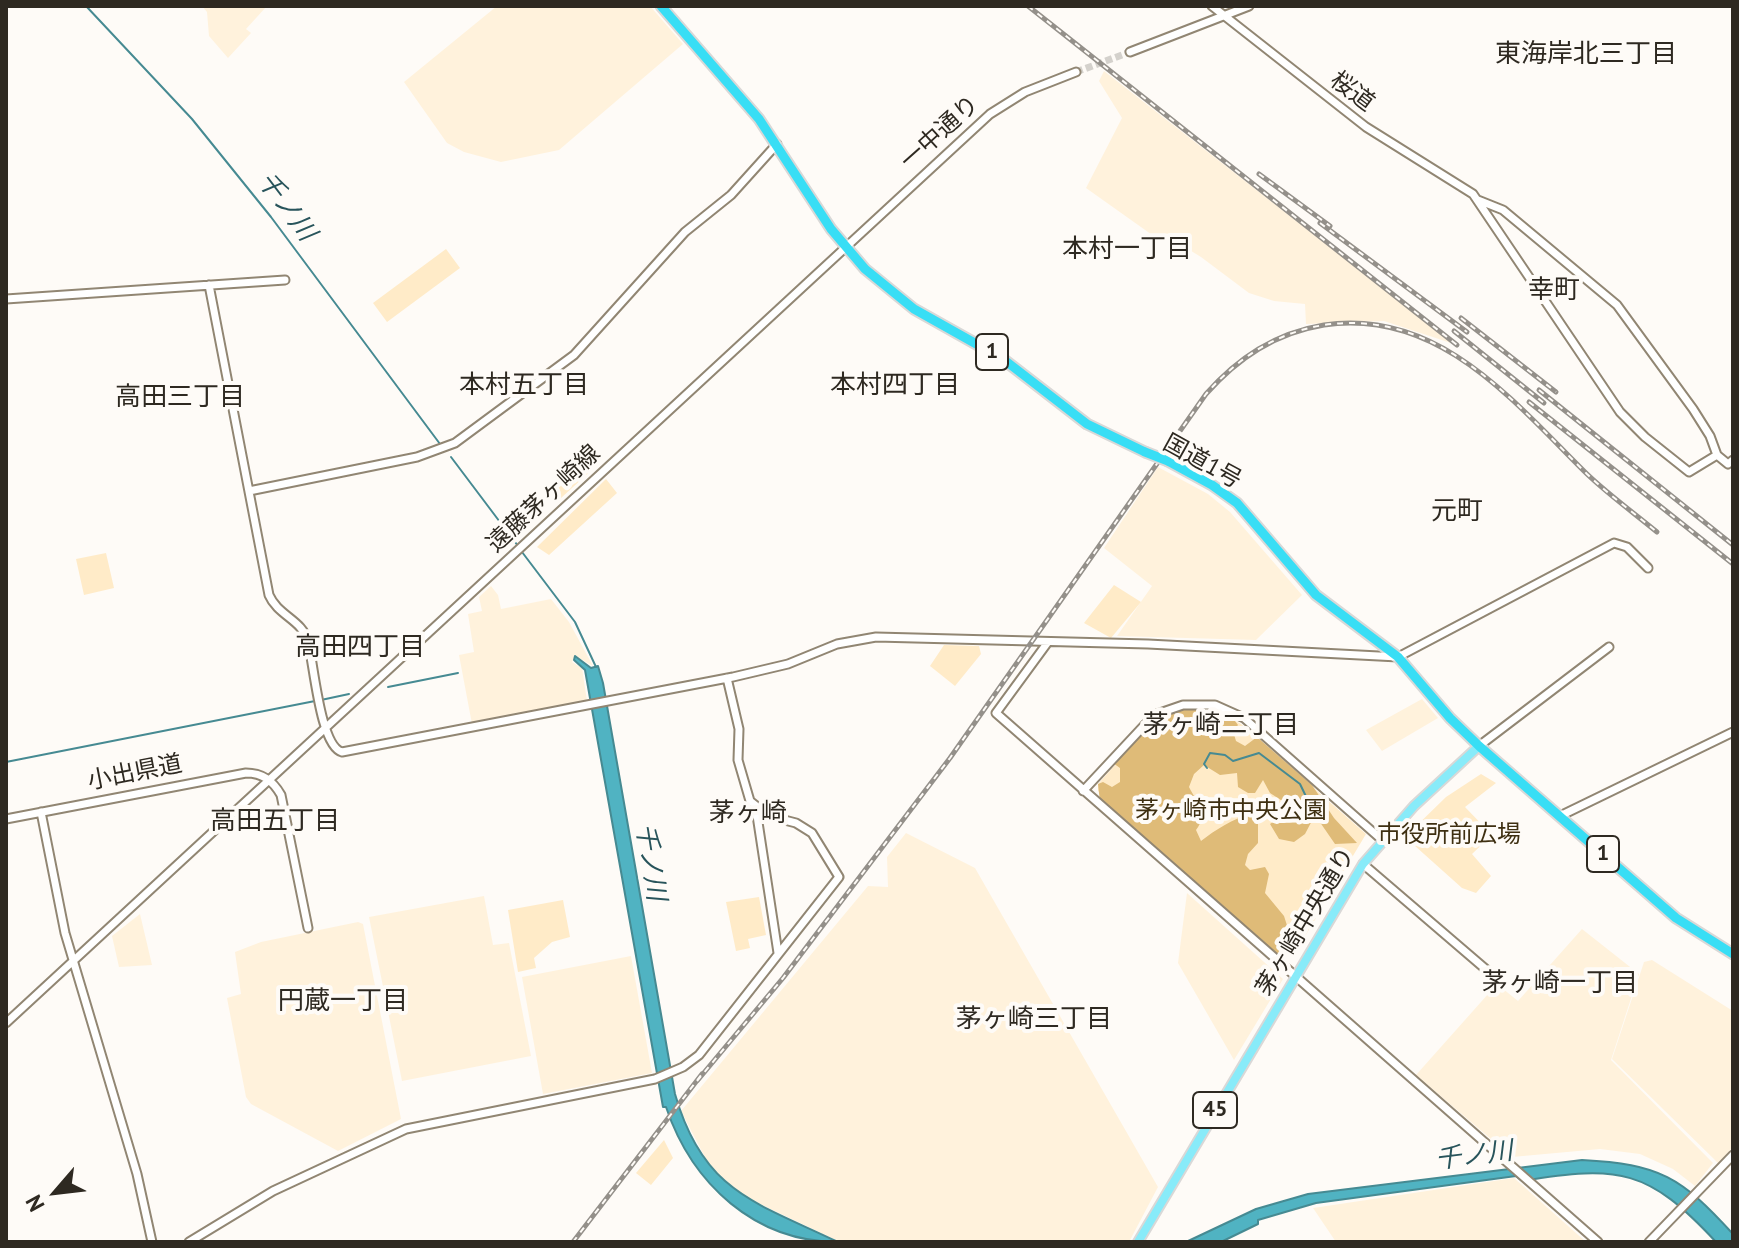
<!DOCTYPE html>
<html>
<head>
<meta charset="utf-8">
<style>
	body { margin:0 }
	#map { position:relative; width:1739px; height:1248px; overflow:hidden; background:#fefbf7; font-family:"PT Sans",sans-serif }
	canvas { display:block }
	.frame { position:absolute; inset:0; border:8px solid #2e2921; pointer-events:none }
	.north { position:absolute; left:16px; top:1152px; width:80px; height:80px; -webkit-text-stroke:6px #fefbf7; paint-order:stroke; rotate:242deg; font-size:22px; font-weight:700; line-height:32px; text-align:center; color:#2e2921 }
	.north::after { content:''; display:block; margin:auto; width:28px; height:36px; background:#2e2921; clip-path:polygon(50% 0,100% 100%,50% 72%,0 100%) }
</style>
</head>
<body>
<div id="map">
<canvas width="1739" height="1248"></canvas>
<div class="frame"></div>
<div class="north">N</div>
</div>
<script>
const g = document.querySelector('canvas').getContext('2d');
g.lineJoin = 'round';
function fillPath(path, color) { g.fillStyle = color; g.fill(path, 'evenodd'); }
function strokePath(path, color, width, dash) { g.strokeStyle = color; g.lineWidth = width; g.lineCap = dash ? 'butt' : 'round'; g.setLineDash(dash || []); g.stroke(path); }
function write(font, color, halo, rows, align = 'center') {
  g.font = font + ' "PT Sans","Noto Sans JP",sans-serif'; g.lineWidth = 8; g.setLineDash([]); g.textBaseline = 'middle'; g.strokeStyle = halo; g.fillStyle = color; for (const [text, x, y, turn = 0] of rows) {
    g.save(); g.translate(x, y); g.rotate((+turn || 0) * Math.PI / 180); g.textAlign = isNaN(turn) ? turn : align; if (halo) g.strokeText(text, 0, 0); g.fillText(text, 0, 0); g.restore();
  }
}
const built = new Path2D(`
	M 202,6 L 267,6 L 246,29 L 251,33 L 228,58 L 209,36 L 207,12 Z
	M 497,6 L 650,6 L 683,44 L 559,150 L 501,162 L 464,152 L 447,143 L 404,82 Z
	M 1104,71 L 1454,344 L 1384,321 L 1306,324 L 1305,304 L 1274,301 L 1249,293 L 1201,257 L 1165,235 L 1155,237 L 1086,188 L 1122,118 L 1099,81 Z
	M 1158,467 L 1208,494 L 1230,512 L 1302,595 L 1256,640 L 1117,636 L 1152,586 L 1104,548 Z
	M 491,586 L 498,595 L 501,609 L 551,599 L 569,622 L 593,666 L 575,656 L 572,662 L 582,668 L 587,701 L 472,724 L 459,655 L 474,652 L 468,614 L 482,611 L 479,597 Z
	M 1422,699 L 1438,718 L 1382,751 L 1366,730 Z
	M 906,833 L 975,868 L 1158,1187 L 1129,1242 L 840,1242 L 745,1197 L 710,1167 L 681,1111 L 868,886 L 888,887 L 887,857 Z
	M 1187,893 L 1283,979 L 1234,1060 L 1178,963 Z
	M 484,896 L 493,945 L 509,943 L 531,1056 L 402,1081 L 369,917 Z
	M 140,914 L 152,965 L 119,967 L 112,936 Z
	M 358,922 L 363,924 L 401,1119 L 338,1151 L 251,1104 L 246,1097 L 227,998 L 241,994 L 235,952 L 261,942 Z
	M 1582,929 L 1639,974 L 1611,1060 L 1713,1163 L 1695,1186 L 1673,1169 L 1640,1154 L 1600,1149 L 1512,1157 L 1416,1075 L 1497,984 L 1518,1001 Z
	M 631,956 L 652,1073 L 543,1094 L 522,977 Z
	M 1652,960 L 1733,1011 L 1733,1147 L 1718,1163 L 1612,1059 L 1644,962 Z
	M 1514,1178 L 1586,1242 L 1336,1242 L 1313,1208 Z`);
const green = new Path2D(`
	M 446,249 L 460,268 L 387,322 L 373,303 Z
	M 587,457 L 595,467 L 561,498 L 550,483 Z
	M 606,479 L 617,493 L 549,555 L 537,547 Z
	M 106,553 L 114,588 L 84,595 L 76,559 Z
	M 1114,585 L 1141,602 L 1111,638 L 1084,623 Z
	M 944,645 L 979,646 L 981,654 L 955,686 L 930,666 Z
	M 1220,713 L 1241,724 L 1366,834 L 1295,953 L 1283,952 L 1098,791 L 1098,784 L 1131,747 Z
	M 1481,774 L 1496,783 L 1465,807 L 1492,835 L 1472,854 L 1491,876 L 1476,893 L 1462,888 L 1405,837 L 1446,797 Z
	M 759,897 L 766,935 L 748,939 L 750,948 L 736,951 L 726,902 Z
	M 563,900 L 570,937 L 552,942 L 534,958 L 536,968 L 518,972 L 508,910 Z
	M 664,1140 L 673,1158 L 651,1185 L 636,1173 Z`);
const forest = new Path2D(`
	M 1207,706 L 1229,713 L 1238,725 L 1233,731 L 1236,741 L 1245,746 L 1257,737 L 1312,785 L 1334,818 L 1357,843 L 1335,844 L 1315,815 L 1305,834 L 1294,842 L 1279,839 L 1270,824 L 1286,813 L 1284,802 L 1270,793 L 1263,780 L 1255,793 L 1248,793 L 1238,787 L 1237,773 L 1220,775 L 1204,765 L 1194,774 L 1189,787 C 1197,803 1209,813 1196,830 L 1201,841 C 1215,830 1233,819 1250,814 L 1258,821 L 1258,843 L 1248,854 L 1245,865 L 1250,870 L 1265,867 L 1269,874 L 1265,893 L 1284,916 L 1292,941 L 1281,953 L 1275,953 L 1100,802 L 1098,784 L 1103,782 L 1112,787 L 1120,782 L 1120,768 L 1113,763 C 1151,731 1149,710 1207,706 Z`);
const water = new Path2D(`
	M 575,656 L 591,668 L 598,666 L 603,683 L 675,1094 C 703,1192 755,1202 838,1242 C 755,1242 692,1184 666,1107 L 663,1107 L 585,670 L 574,660 Z
	M 1582,1160 C 1660,1164 1681,1177 1733,1234 L 1733,1242 L 1716,1242 C 1648,1169 1620,1165 1522,1181 L 1516,1176 L 1316,1203 L 1258,1220 L 1258,1224 L 1221,1242 L 1186,1242 L 1256,1209 L 1308,1194 Z`);
const stream = new Path2D(`
	M 86,6 L 192,119 L 271,217 L 440,444
	M 451,457 L 518,546
	M 522,552 L 575,622 L 596,667
	M 388,687 L 458,673
	M 321,700 L 349,694
	M 6,762 L 315,701
	M 1207,768 L 1204,764 L 1210,753 L 1225,755 L 1233,761 L 1259,753 L 1300,784 L 1313,811`);
const secondaryTunnel = new Path2D(`
	M 1076,72 L 1130,52`);
const secondary = new Path2D(`
	M 1212,6 L 1366,127 L 1473,194 L 1620,412 L 1645,437 L 1689,472 L 1717,455
	M 1130,52 L 1249,6
	M 1478,200 L 1503,210 L 1617,305 L 1693,409 L 1710,436 L 1717,455 L 1728,464 L 1733,460
	M 209,285 L 269,595 C 278,616 303,620 308,642 C 314,664 320,746 342,752 L 733,677 L 788,664 L 837,644 L 876,637 L 1148,644 L 1398,657 L 1614,543 L 1627,547 L 1648,568
	M 6,299 L 285,280
	M 249,491 L 417,457 L 455,443 L 574,355 L 685,232 L 731,195 L 777,144
	M 1048,642 L 996,713 L 1598,1242
	M 1479,746 L 1609,647
	M 1083,791 L 1154,715 L 1183,705 L 1215,705 L 1244,718 L 1382,840
	M 756,809 L 778,953
	M 41,812 L 65,933 L 137,1174 L 152,1242
	M 1560,816 L 1733,732
	M 6,819 L 246,773 C 263,773 273,781 281,795 L 308,928
	M 1363,864 L 1496,978
	M 6,1023 L 990,114 L 1025,92 L 1076,72
	M 189,1242 L 273,1191 L 406,1129 L 655,1079 L 683,1067 L 699,1055 L 839,877 L 812,833 L 796,823 L 769,816 L 750,801 L 738,760 L 739,729 L 727,678
	M 1649,1242 L 1733,1155`);
const primary = new Path2D(`
	M 1138,1242 L 1363,864 L 1414,806 L 1479,746`);
const highway = new Path2D(`
	M 661,6 L 759,119 L 831,229 L 865,269 L 914,309 L 1003,359 L 1087,424 L 1145,452
	M 1168,461 L 1212,485 L 1237,503 L 1316,595 L 1398,657 L 1450,718 L 1479,746 L 1676,918 L 1733,954`);
const rail = new Path2D(`
	M 1028,6 L 1457,345
	M 1259,174 L 1330,226
	M 1320,223 L 1467,332
	M 1461,318 L 1556,392
	M 1454,331 L 1544,403
	M 1539,390 L 1733,545
	M 1529,402 L 1733,564
	M 697,1081 L 783,978 L 950,758 L 1206,394 C 1238,358 1275,333 1324,325 C 1439,308 1514,402 1587,474 C 1609,495 1634,513 1657,532
	M 573,1242 L 702,1074`);
const highwayBridge = new Path2D(`
	M 1145,452 L 1168,461`);
const shields = [
	[992,352,32],
	[1603,854,32],
	[1215,1110,44]
];
const shieldNames = [
	["1",992,352],
	["1",1603,854],
	["45",1215,1110]
];
const streetNames = [
	["桜道",1352,92,37],
	["一中通り",940,133,-42],
	["国道1号",1202,462,29],
	["遠藤茅ヶ崎線",544,499,-43],
	["小出県道",135,773,-11],
	["茅ヶ崎中央通り",1306,922,-59]
];
const parkNames = [
	["茅ヶ崎市中央公園",1231,811],
	["市役所前広場",1449,835]
];
const neighbourhoodNames = [
	["東海岸北三丁目",1586,55],
	["本村一丁目",1127,250],
	["幸町",1554,291],
	["本村五丁目",524,386],
	["本村四丁目",895,386],
	["高田三丁目",180,398],
	["元町",1457,512],
	["高田四丁目",360,648],
	["茅ヶ崎二丁目",1221,726],
	["茅ヶ崎",748,814],
	["高田五丁目",275,822],
	["茅ヶ崎一丁目",1560,984],
	["円蔵一丁目",343,1002],
	["茅ヶ崎三丁目",1034,1020]
];
const waterNames = [
	["千ノ川",286,207,53],
	["千ノ川",650,862,81],
	["千ノ川",1474,1156,-7]
];
fillPath(built, '#fff2dc');
fillPath(green, '#ffebc8');
fillPath(forest, '#dfbb78');
fillPath(water, '#50b3c2');
strokePath(water, '#468a92', 2);
strokePath(stream, '#468a92', 2);
strokePath(secondaryTunnel, '#d4d1cc', 7, [7, 3.5]);
strokePath(secondary, '#918673', 11);
strokePath(primary, '#d9d8d7', 12);
strokePath(highway, '#d9d8d7', 13);
strokePath(secondary, '#fff', 7);
strokePath(primary, '#88ebf9', 8);
strokePath(highway, '#38def5', 9);
strokePath(rail, '#94908a', 5);
strokePath(rail, '#fefbf7', 2, [6]);
strokePath(highwayBridge, '#d9d8d7', 13, []);
strokePath(highwayBridge, '#38def5', 9);
for (const [x, y, w] of shields) { const box = new Path2D(); box.roundRect(x - w / 2, y - 18, w, 36, 6); g.fillStyle = '#fefbf7'; g.fill(box); strokePath(box, '#2e2921', 2); }
write('bold 22px', '#2e2921', null, shieldNames);
write('24px', '#2e2921', '#fefbf7', streetNames);
write('24px', '#3e2f11', '#fefbf7', parkNames);
write('26px', '#2e2921', '#fefbf7', neighbourhoodNames);
write('italic 26px', '#28545b', '#fefbf7', waterNames);
</script>
</body>
</html>
